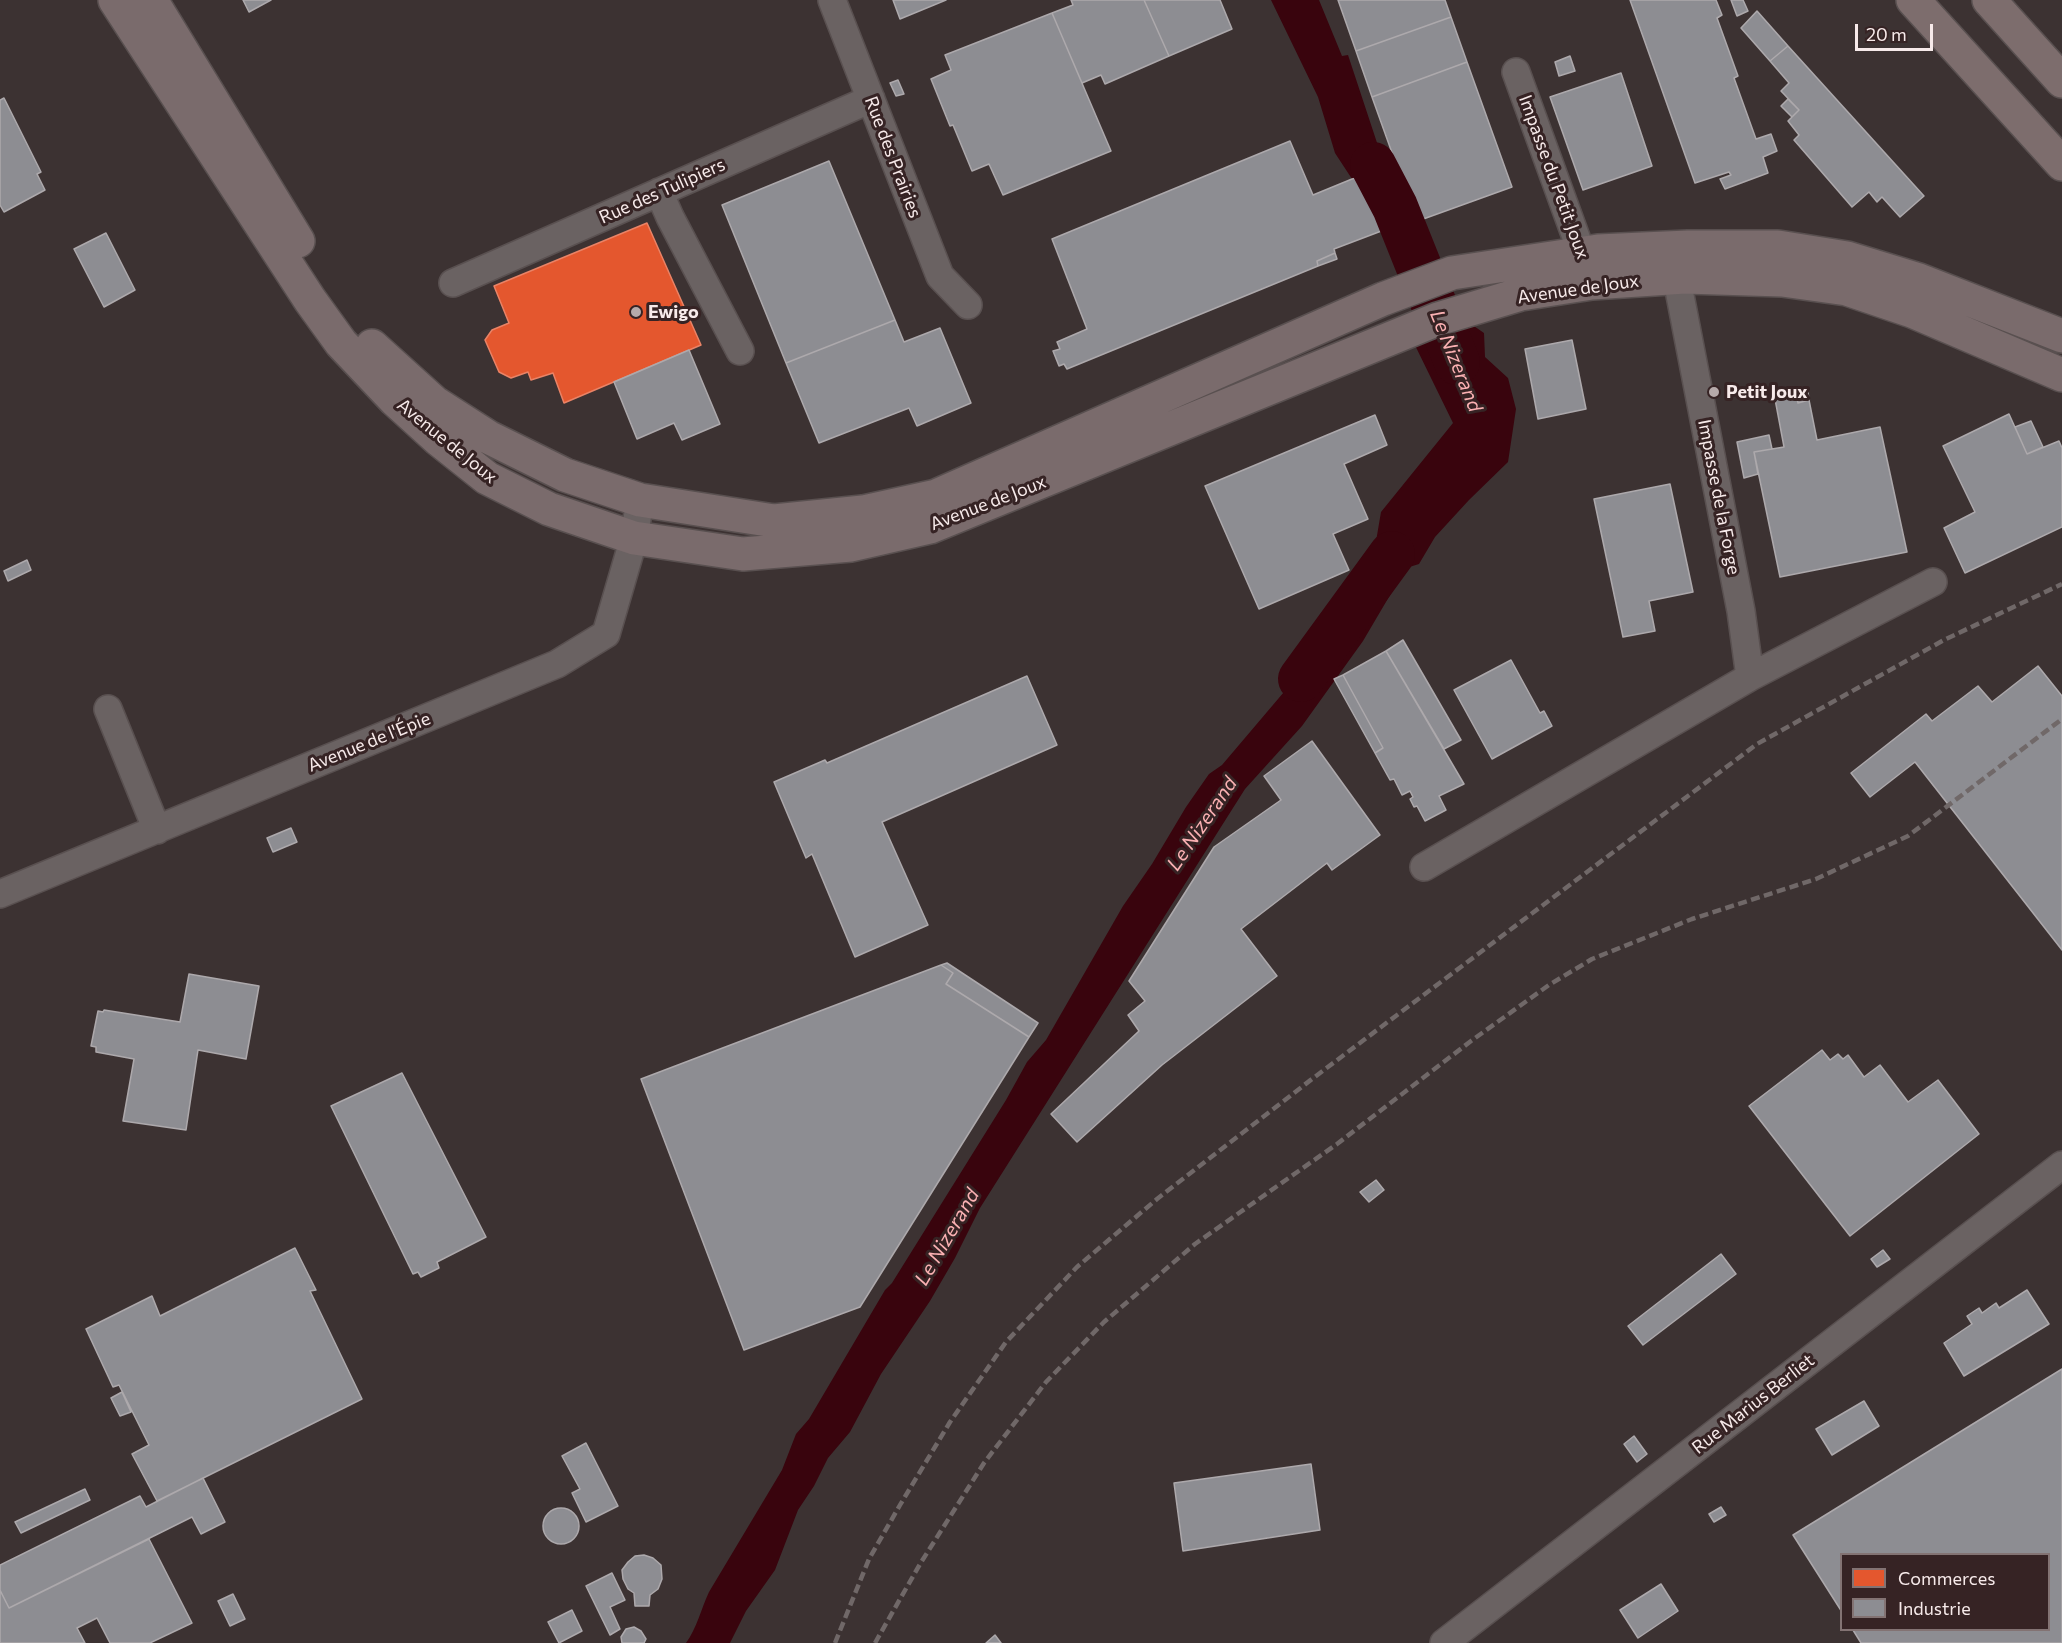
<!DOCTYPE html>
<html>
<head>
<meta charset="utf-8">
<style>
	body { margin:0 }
	#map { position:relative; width:2062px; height:1643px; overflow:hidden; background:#3c3232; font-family:Commissioner,sans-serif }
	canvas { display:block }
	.legend { position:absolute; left:1840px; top:1553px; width:210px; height:78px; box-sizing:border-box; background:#362324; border:2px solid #837373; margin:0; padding:8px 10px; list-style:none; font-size:18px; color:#f7eaea }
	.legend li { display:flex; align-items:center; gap:12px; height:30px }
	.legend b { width:30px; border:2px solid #837373 }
	.scale { position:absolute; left:1855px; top:24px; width:78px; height:27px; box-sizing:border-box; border:3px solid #f7eaea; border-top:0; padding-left:8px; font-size:18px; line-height:21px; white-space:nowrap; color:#f7eaea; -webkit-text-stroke:4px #362324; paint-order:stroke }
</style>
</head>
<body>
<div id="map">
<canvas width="2062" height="1643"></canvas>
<ul class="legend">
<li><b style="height:16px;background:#e4572e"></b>Commerces</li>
<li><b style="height:16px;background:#8d8d92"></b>Industrie</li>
</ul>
<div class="scale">20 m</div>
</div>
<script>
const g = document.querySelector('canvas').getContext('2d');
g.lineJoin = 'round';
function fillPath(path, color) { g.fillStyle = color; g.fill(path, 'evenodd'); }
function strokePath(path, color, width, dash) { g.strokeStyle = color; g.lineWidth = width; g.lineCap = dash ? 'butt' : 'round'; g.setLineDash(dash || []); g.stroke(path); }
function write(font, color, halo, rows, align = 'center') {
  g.font = font + ' Commissioner,sans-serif'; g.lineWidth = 6; g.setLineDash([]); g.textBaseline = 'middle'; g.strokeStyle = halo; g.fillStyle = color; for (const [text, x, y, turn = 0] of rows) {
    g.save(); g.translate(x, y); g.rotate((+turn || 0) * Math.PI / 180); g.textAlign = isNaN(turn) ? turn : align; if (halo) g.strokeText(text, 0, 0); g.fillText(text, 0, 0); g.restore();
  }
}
const water = new Path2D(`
	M 1271,0 L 1319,0 L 1342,56 L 1348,55 L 1385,167 L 1366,176 L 1352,179 L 1335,153 L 1318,97 Z
	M 1455,313 L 1484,333 L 1485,357 L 1508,378 L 1516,409 L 1508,462 L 1469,500 L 1435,537 L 1419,564 L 1403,569 L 1389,587 L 1393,590 L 1363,641 L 1302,726 L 1245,789 L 980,1208 L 955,1258 L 930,1301 L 881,1374 L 850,1432 L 828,1458 L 814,1486 L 798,1510 L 775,1570 L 746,1611 L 730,1643 L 686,1643 C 697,1628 701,1609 709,1592 L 782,1470 L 796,1434 L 809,1419 L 885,1290 L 892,1283 L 1006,1100 L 1027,1062 L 1046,1040 L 1123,906 L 1152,864 L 1186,807 L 1209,774 L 1222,765 L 1351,613 L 1372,565 L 1381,512 L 1453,423 L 1410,335 Z`);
const shops = new Path2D(`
	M 647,223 L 701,345 L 564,403 L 553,373 L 531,380 L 528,372 L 511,378 L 499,372 L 485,340 L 492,330 L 509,323 L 494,286 Z`);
const industry = new Path2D(`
	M 243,0 L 271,0 L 249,12 Z
	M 893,0 L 946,0 L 900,19 Z
	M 1071,0 L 1144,0 L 1169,56 L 1105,84 L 1101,75 L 1082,83 L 1052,13 L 1073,5 Z
	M 1144,0 L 1220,0 L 1232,29 L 1169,56 Z
	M 1338,0 L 1445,0 L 1451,17 L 1356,51 Z
	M 1630,0 L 1716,0 L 1722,15 L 1717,18 L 1738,76 L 1734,78 L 1756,139 L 1771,134 L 1777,151 L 1763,157 L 1768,173 L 1725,189 L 1720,179 L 1731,175 L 1729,172 L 1695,183 Z
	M 1731,0 L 1743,0 L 1748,11 L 1737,16 Z
	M 1757,11 L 1788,46 L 1770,61 L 1741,28 Z
	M 1052,13 L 1111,151 L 1003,195 L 989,164 L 972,171 L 953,125 L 950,126 L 931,79 L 951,70 L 945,55 Z
	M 1451,17 L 1467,62 L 1372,97 L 1356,51 Z
	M 1788,46 L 1924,196 L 1900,217 L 1882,197 L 1877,202 L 1869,192 L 1852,207 L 1794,140 L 1799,135 L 1788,121 L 1799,110 L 1781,91 L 1789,83 L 1770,61 Z
	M 1570,56 L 1575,71 L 1559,76 L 1555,62 Z
	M 1467,62 L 1512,187 L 1415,222 L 1414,218 L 1384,230 L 1370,199 L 1366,176 L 1396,164 L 1372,97 Z
	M 1621,73 L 1652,166 L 1583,190 L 1550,97 Z
	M 898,80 L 904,94 L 896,96 L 890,83 Z
	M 4,98 L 41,172 L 37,174 L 45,190 L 4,212 L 0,205 L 0,100 Z
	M 1788,99 L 1799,110 L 1792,117 L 1781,106 Z
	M 1290,141 L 1313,195 L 1352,179 L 1366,176 L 1370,199 L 1384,230 L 1334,249 L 1335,253 L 1317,261 L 1318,266 L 1067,369 L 1064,364 L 1059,366 L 1053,351 L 1060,349 L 1057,342 L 1087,329 L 1052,239 Z
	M 829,161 L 895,320 L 786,363 L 722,205 Z
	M 106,233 L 135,290 L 104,307 L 74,249 Z
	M 1335,253 L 1337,259 L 1318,266 L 1317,261 Z
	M 895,320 L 904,342 L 940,328 L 971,403 L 917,426 L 909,408 L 819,443 L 786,363 Z
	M 1572,340 L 1586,409 L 1538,419 L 1525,349 Z
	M 689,350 L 720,424 L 682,440 L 674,423 L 637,439 L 614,382 Z
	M 1808,392 L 1809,400 L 1798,403 L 1796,394 Z
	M 1796,394 L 1798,403 L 1809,400 L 1817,440 L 1880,427 L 1907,552 L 1780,577 L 1754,452 L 1784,447 L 1775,399 Z
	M 2009,414 L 2027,454 L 2059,441 L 2062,448 L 2062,527 L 1965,573 L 1944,528 L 1975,512 L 1943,446 Z
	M 1375,415 L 1387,445 L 1344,464 L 1368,519 L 1333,534 L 1349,570 L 1259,609 L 1205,486 Z
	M 2031,421 L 2043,447 L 2027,454 L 2015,427 Z
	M 1769,435 L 1772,449 L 1754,452 L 1758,474 L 1744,478 L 1737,442 Z
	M 1670,484 L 1693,592 L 1649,601 L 1655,631 L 1623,637 L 1594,499 Z
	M 27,560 L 31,570 L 8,581 L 4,571 Z
	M 1403,640 L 1461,740 L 1444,749 L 1386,651 Z
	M 1386,651 L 1464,784 L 1439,796 L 1446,810 L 1425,821 L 1417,806 L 1414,807 L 1410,799 L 1413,797 L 1410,791 L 1402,795 L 1394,779 L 1390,780 L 1375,753 L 1383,748 L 1343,675 Z
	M 1511,660 L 1540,713 L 1544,711 L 1552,726 L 1492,759 L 1454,690 Z
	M 2038,666 L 2062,696 L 2062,950 L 1915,762 L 1870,797 L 1851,773 L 1926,714 L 1932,721 L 1978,686 L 1992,702 Z
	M 1343,675 L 1383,748 L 1375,753 L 1334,679 Z
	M 1027,676 L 1057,745 L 882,822 L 928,925 L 855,957 L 812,854 L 806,858 L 774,782 L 825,760 L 827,763 Z
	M 1312,741 L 1380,835 L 1332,870 L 1327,863 L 1241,929 L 1277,976 L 1162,1065 L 1077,1142 L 1051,1114 L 1139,1031 L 1128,1015 L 1145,1001 L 1129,981 L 1214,847 L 1281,800 L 1264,776 Z
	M 291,828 L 297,842 L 273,852 L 267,838 Z
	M 947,963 L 1038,1023 L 1029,1037 L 946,984 L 953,973 L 941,965 Z
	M 941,965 L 953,973 L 946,984 L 1029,1037 L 860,1307 L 744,1350 L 641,1079 Z
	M 189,974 L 259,986 L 246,1059 L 198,1050 L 186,1130 L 123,1121 L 134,1059 L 96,1052 L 96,1047 L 91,1046 L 98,1011 L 103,1012 L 104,1010 L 180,1022 Z
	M 1822,1050 L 1830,1060 L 1838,1054 L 1843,1059 L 1848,1055 L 1864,1077 L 1880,1065 L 1908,1102 L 1938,1080 L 1979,1134 L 1850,1236 L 1749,1106 Z
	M 402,1073 L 486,1237 L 437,1262 L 439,1268 L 421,1277 L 418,1272 L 413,1274 L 331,1106 Z
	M 1376,1180 L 1384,1190 L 1369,1202 L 1360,1192 Z
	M 295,1248 L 316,1290 L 310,1291 L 362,1399 L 157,1501 L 132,1454 L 149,1445 L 119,1385 L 113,1387 L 86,1329 L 152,1296 L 160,1316 Z
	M 1883,1250 L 1890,1259 L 1877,1267 L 1871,1259 Z
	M 1721,1254 L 1736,1274 L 1643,1345 L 1628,1326 Z
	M 2027,1290 L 2049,1324 L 1964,1376 L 1944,1343 L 1972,1324 L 1967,1316 L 1979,1308 L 1982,1313 L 1996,1303 L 1999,1308 Z
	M 2062,1369 L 2062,1643 L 1861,1643 L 1853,1630 L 2048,1630 L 2048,1554 L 1842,1554 L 1842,1612 L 1793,1535 Z
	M 122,1392 L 131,1412 L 120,1416 L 111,1398 Z
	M 1864,1401 L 1879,1426 L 1832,1455 L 1816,1429 Z
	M 1634,1436 L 1647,1454 L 1637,1462 L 1624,1444 Z
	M 586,1443 L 618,1506 L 586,1522 L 572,1493 L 580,1489 L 562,1456 Z
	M 1311,1464 L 1320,1530 L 1183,1551 L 1174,1483 Z
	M 203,1478 L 225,1522 L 201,1534 L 192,1517 L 9,1608 L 0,1590 L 0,1565 L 140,1496 L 146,1507 Z
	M 85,1489 L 90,1500 L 21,1533 L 15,1522 Z
	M 1721,1507 L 1726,1515 L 1714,1522 L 1709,1514 Z
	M543 1526a18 18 0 1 1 36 0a18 18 0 1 1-36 0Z
	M 149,1539 L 192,1623 L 150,1643 L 110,1643 L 97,1618 L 77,1628 L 85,1643 L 0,1643 L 0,1590 L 9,1608 Z
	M 644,1555 L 653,1558 L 661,1565 L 662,1579 L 658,1589 L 650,1595 L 649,1606 L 635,1606 L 634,1593 L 628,1589 L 623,1579 L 622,1570 L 628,1562 L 635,1556 Z
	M 612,1573 L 625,1600 L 610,1607 L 620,1629 L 610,1635 L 586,1586 Z
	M 1661,1584 L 1678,1611 L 1638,1638 L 1620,1610 Z
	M 233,1594 L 245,1619 L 230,1626 L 218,1601 Z
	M 572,1610 L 582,1631 L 559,1643 L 548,1622 Z
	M 634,1627 L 641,1631 L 646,1639 L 644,1643 L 622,1643 L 621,1637 L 626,1629 Z
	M 995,1635 L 1001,1643 L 986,1643 Z`);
const river = new Path2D(`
	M 1373,165 L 1395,207 L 1457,362
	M 1301,679 L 1392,554`);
const minor = new Path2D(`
	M 832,0 L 940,276 L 968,305
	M 1516,72 L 1589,273
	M 659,192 L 670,217 L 740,351
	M 1673,259 L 1741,611 L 1750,677
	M 453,283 L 871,99
	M 108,709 L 157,830
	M 1424,867 L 1750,677 L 1933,582
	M 0,894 L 557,664 L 606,634 L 634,538 L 640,500
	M 1444,1643 L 2062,1165`);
const primary = new Path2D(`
	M 115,0 L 310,300 L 341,343 L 395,400 L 438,439 L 487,478 L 549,509 L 634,538 L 743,554 L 851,545 L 930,527 L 1438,319 L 1521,294 L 1592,283 L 1685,277 L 1782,280 L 1847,289 L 1912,311 L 2062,375
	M 151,0 L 298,241
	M 372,346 L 435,403 L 488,437 L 565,475 L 640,500 L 774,521 L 863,512 L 936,496 L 1383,299 L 1452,273 L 1598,251 L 1688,247 L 1778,247 L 1847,258 L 1919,280 L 2062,336`);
const motorway = new Path2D(`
	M 1913,0 L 2062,164
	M 1989,0 L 2062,81`);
const rail = new Path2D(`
	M 835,1643 L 869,1559 L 900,1505 L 950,1422 L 1006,1342 L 1077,1267 L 1157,1199 L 1312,1079 L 1757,744 L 1944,640 L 2062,584
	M 875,1643 L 920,1564 L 984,1463 L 1046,1382 L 1104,1322 L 1195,1244 L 1337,1144 L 1471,1041 L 1549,985 L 1592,959 L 1692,919 L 1816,879 L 1908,836 L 2062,719`);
const markers = [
	[636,312,6,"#b6aaaa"],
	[1714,392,6,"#b6aaaa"]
];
const streetNames = [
	["Rue des Prairies",893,157,69],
	["Impasse du Petit Joux",1554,177,70],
	["Rue des Tulipiers",662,191,-24],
	["Avenue de Joux",1578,289,-8],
	["Avenue de Joux",447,441,39],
	["Impasse de la Forge",1719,497,79],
	["Avenue de Joux",988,503,-21],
	["Avenue de l'Épie",369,742,-22],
	["Rue Marius Berliet",1753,1404,-38]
];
const poiNames = [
	["Ewigo",648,312],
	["Petit Joux",1726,392]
];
const waterNames = [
	["Le Nizerand",1456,361,68],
	["Le Nizerand",1202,824,-56],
	["Le Nizerand",947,1237,-60]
];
fillPath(water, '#39040d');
fillPath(shops, '#e4572e');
strokePath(shops, '#ea8366', 1.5);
fillPath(industry, '#8d8d92');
strokePath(industry, '#ada9ac', 1.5);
strokePath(river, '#39040d', 46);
strokePath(minor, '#595050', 30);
strokePath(primary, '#595050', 36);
strokePath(motorway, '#595050', 36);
strokePath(minor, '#6a6262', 27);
strokePath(primary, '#7a6b6c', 33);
strokePath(motorway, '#7d6d6d', 33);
strokePath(rail, '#706868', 4.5, [9, 4.5]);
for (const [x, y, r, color] of markers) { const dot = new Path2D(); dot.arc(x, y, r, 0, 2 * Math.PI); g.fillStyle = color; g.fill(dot); strokePath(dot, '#362324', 2); }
write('18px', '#f7eaea', '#362324', streetNames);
write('bold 18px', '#f7eaea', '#362324', poiNames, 'left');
write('italic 20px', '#fbb1b3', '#362324', waterNames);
</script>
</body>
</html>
